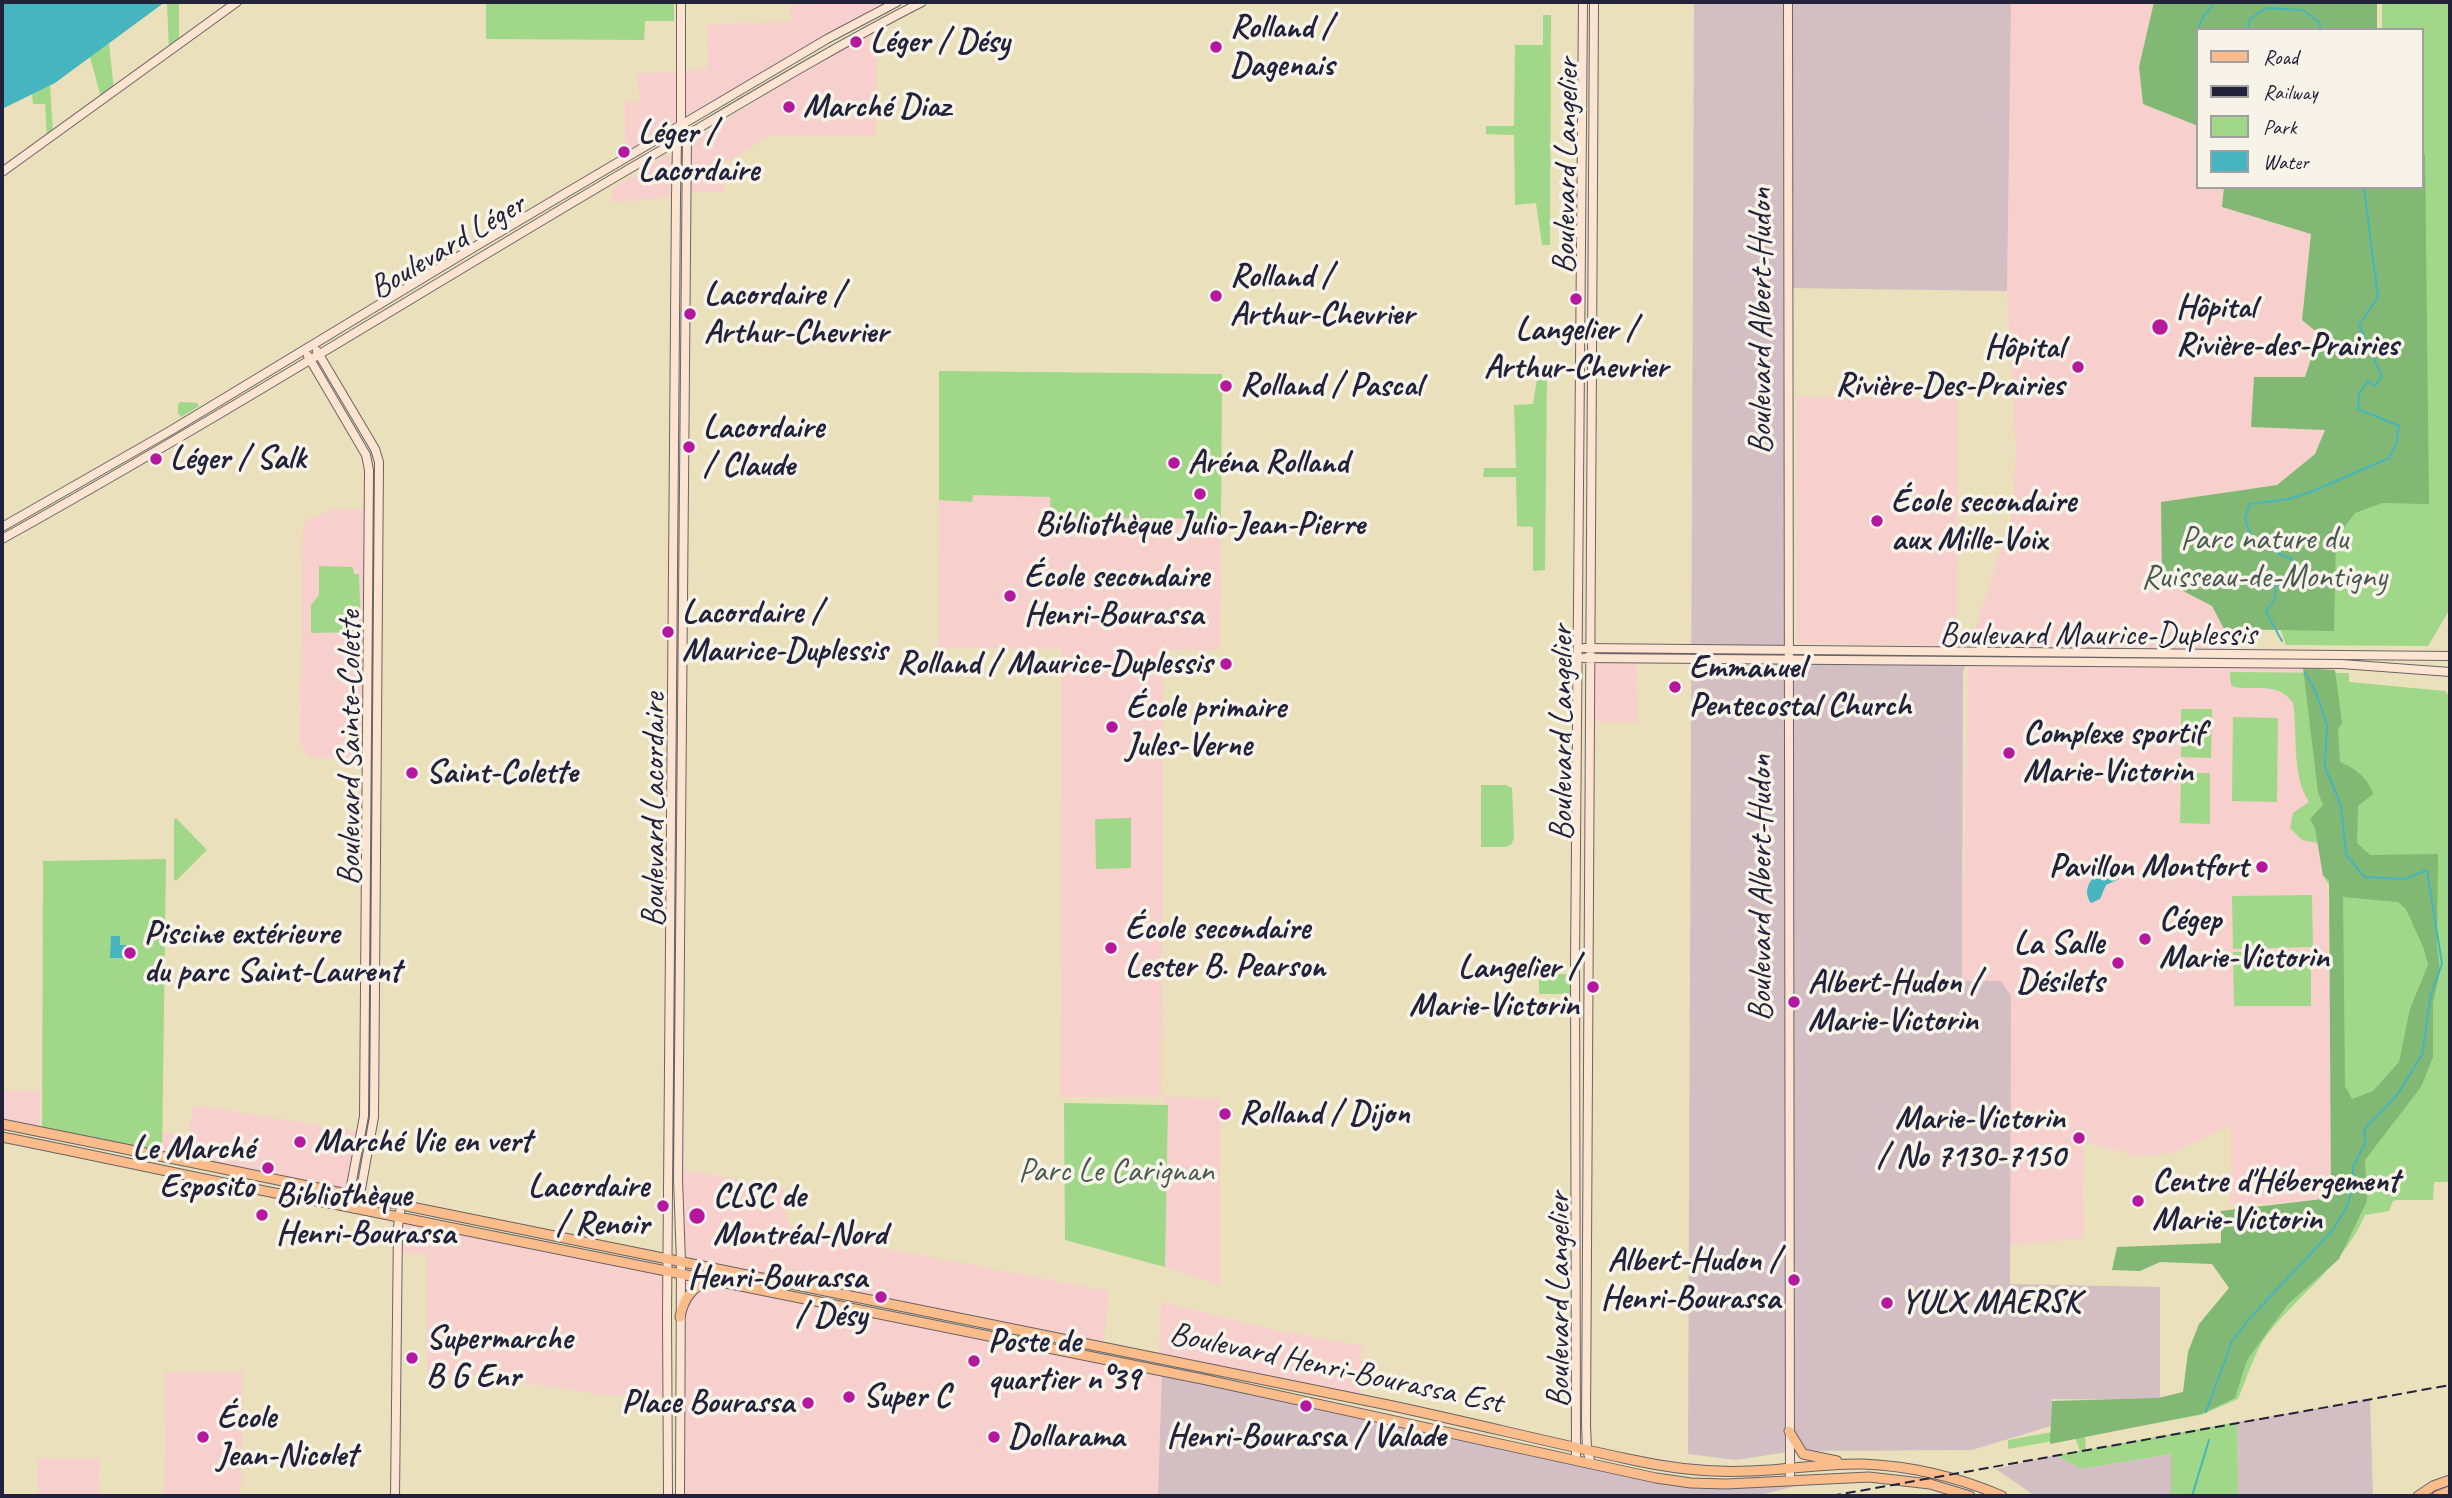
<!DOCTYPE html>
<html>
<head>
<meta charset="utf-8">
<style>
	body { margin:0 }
	#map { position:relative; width:2452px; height:1498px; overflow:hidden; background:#eae0bc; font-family:Caveat,sans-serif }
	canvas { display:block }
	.frame { position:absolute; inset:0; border:4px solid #22223b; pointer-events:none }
	.legend { position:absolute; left:2196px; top:28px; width:228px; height:161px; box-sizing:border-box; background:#f7f3e8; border:2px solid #a29fa3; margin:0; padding:9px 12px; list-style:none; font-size:21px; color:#22223b }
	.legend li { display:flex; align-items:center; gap:14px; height:35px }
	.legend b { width:35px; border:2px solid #a29fa3 }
</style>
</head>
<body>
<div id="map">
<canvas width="2452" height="1498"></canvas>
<div class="frame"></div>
<ul class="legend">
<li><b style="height:9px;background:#fabc8b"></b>Road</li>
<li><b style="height:9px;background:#22223b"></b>Railway</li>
<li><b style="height:19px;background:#a1d788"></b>Park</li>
<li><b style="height:19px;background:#46b5bf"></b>Water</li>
</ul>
</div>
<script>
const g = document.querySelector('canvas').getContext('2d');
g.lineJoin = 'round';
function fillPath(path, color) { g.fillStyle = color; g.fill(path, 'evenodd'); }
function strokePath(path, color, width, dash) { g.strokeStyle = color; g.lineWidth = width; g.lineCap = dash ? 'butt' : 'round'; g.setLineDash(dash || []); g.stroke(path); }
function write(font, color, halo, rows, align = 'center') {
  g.font = font + ' Caveat,sans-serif'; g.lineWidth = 7; g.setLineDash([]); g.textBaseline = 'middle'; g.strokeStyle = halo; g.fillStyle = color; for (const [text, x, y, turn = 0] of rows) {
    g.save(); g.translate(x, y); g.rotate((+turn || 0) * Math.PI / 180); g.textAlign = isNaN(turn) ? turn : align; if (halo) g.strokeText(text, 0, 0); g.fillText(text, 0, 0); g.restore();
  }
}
const built = new Path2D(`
	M 827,2 L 898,2 L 625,159 L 625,101 L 640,102 L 637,73 L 681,72 L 708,67 L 707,25 L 791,21 L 790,3 Z
	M 2011,2 L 2154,2 L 2139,67 L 2143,104 L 2198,126 L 2198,187 L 2224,187 L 2223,207 L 2311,234 L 2302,320 L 2320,334 L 2305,377 L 2325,429 L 2315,454 L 2277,485 L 2161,502 L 2162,580 L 2212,606 L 2224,629 L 2225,654 L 1968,651 L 2013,512 L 2016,450 L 2007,291 Z
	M 877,25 L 876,136 L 770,136 L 725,163 L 724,192 L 687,192 L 693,140 Z
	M 666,155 L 671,157 L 670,197 L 612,203 L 612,189 Z
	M 1796,397 L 1958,398 L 1957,646 L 1797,643 Z
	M 972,495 L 1051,497 L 1051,517 L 1221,519 L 1220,650 L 1163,650 L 1161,1096 L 1220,1099 L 1220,1285 L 1165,1267 L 1168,1105 L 1161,1097 L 1060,1097 L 1062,649 L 938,648 L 939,500 L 972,502 Z
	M 335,509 L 369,509 L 367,759 L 307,757 L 300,740 L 303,530 L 305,521 Z
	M 1636,657 L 1638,722 L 1589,722 L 1589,658 Z
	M 1968,661 L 2304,666 L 2328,897 L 2332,1200 L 2231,1205 L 2231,1125 L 2172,1153 L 2138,1157 L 2083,1141 L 2084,1238 L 2009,1246 L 2001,982 L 1962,982 Z
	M 2,1090 L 41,1091 L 40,1132 L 2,1125 Z
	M 194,1105 L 362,1132 L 348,1194 L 166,1159 L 161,1131 L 188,1136 Z
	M 678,1169 L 784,1188 L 788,1225 L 802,1229 L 871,1230 L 872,1246 L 1109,1291 L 1103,1348 L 681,1262 Z
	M 399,1218 L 668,1271 L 667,1396 L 604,1395 L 478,1376 L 427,1373 L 426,1255 L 398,1252 Z
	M 680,1274 L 1162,1372 L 1158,1496 L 680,1496 Z
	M 1161,1302 L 1270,1329 L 1362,1346 L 1359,1399 L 1159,1358 Z
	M 165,1372 L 243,1372 L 241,1496 L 164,1496 Z
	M 38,1458 L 100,1459 L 99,1496 L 38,1496 Z`);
const industrial = new Path2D(`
	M 1694,2 L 2011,2 L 2007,291 L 1788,288 L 1788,659 L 1968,661 L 1963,671 L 1962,981 L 2001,981 L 2011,996 L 2010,1284 L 2160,1287 L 2160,1400 L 2052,1399 L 2051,1426 L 1972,1450 L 1794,1451 L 1736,1460 L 1688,1454 Z
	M 1162,1372 L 1656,1478 L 1703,1483 L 1827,1478 L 1756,1496 L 1158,1496 Z
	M 2370,1400 L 2373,1496 L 2238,1496 L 2237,1422 Z
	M 2171,1454 L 2171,1496 L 2035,1496 L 1996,1469 L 2056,1455 L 2081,1469 Z`);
const green = new Path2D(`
	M 167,2 L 179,2 L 179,44 L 169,51 Z
	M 486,2 L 674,2 L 674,21 L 645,21 L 644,40 L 486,39 Z
	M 2382,2 L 2450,2 L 2450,609 L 2428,646 L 2286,645 L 2278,623 L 2297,502 L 2422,187 L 2422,30 L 2382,30 Z
	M 1543,15 L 1551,15 L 1550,245 L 1542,245 L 1536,203 L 1515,205 L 1514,135 L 1486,134 L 1486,126 L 1514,126 L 1515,45 L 1543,45 Z
	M 109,43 L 114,91 L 102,101 L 90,57 Z
	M 50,85 L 53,135 L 47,140 L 45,104 L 33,104 L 32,94 Z
	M 939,371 L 1222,374 L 1221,519 L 1051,517 L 1050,497 L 973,495 L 972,502 L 939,500 Z
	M 1537,379 L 1547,379 L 1545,570 L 1533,571 L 1533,527 L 1517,526 L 1516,477 L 1483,477 L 1484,468 L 1516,468 L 1514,405 L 1533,404 Z
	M 180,402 L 197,403 L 199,406 L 181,417 L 178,413 L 178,405 Z
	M 319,566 L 353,567 L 354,574 L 359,574 L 361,632 L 311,633 L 311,605 L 319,595 Z
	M 2230,672 L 2349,673 L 2349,682 L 2445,691 L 2450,697 L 2450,1182 L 2434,1182 L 2433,1200 L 2397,1200 L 2393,1201 L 2389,1211 L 2365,1215 C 2345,1262 2302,1292 2270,1331 C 2256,1347 2247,1378 2238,1399 L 2201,1415 L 2085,1436 L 2086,1450 L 2237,1422 L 2238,1496 L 2171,1496 L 2171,1454 L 2081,1469 L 2056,1455 L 2080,1451 L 2075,1437 L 2008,1449 L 2008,1440 L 2193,1407 L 2332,1208 L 2332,889 L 2325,879 L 2323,844 L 2302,840 L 2290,828 L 2293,813 L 2309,802 C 2291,773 2298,736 2293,703 C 2277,681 2256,691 2234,687 L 2231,685 Z
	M 2181,709 L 2212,709 L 2211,758 L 2181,757 Z
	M 2233,717 L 2278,718 L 2277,802 L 2232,801 Z
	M 2181,773 L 2210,773 L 2210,824 L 2180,823 Z
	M 1481,785 L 1506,785 L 1512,788 L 1514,838 L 1511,845 L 1505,847 L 1481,847 Z
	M 176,818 L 207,850 L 176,881 L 174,879 L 174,820 Z
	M 1131,818 L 1131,868 L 1096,869 L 1095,819 Z
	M 166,859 L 162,1158 L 42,1134 L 43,861 Z
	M 2312,895 L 2313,947 L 2233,949 L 2232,896 Z
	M 2233,952 L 2311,952 L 2311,1006 L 2234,1006 Z
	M 1539,974 L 1576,974 L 1577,994 L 1539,994 Z
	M 1064,1103 L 1168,1105 L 1165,1267 L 1065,1240 Z`);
const forest = new Path2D(`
	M 2154,2 L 2377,2 L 2377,30 L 2198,30 L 2198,126 L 2143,104 L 2139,67 Z
	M 2422,152 L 2425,155 L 2429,504 L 2382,503 L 2355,513 L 2336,538 L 2334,631 L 2224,629 L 2212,606 L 2162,580 L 2161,502 L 2277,485 L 2315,454 L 2325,430 L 2251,427 L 2254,377 L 2305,377 L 2319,334 L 2302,320 L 2311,234 L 2222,207 L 2224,187 L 2422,187 Z
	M 2303,668 L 2335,670 L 2342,723 L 2338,729 L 2340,762 C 2356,769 2367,777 2373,794 L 2358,806 L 2357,843 L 2370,855 L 2438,854 L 2437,946 L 2440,971 L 2433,1003 L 2433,1057 L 2421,1087 L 2365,1160 L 2367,1201 L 2339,1259 L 2288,1304 L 2247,1360 L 2235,1398 L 2201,1414 L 2050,1444 L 2052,1401 L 2158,1398 L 2183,1392 L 2188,1352 L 2199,1324 L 2229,1288 L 2212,1264 L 2160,1262 L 2140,1271 L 2112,1270 L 2117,1247 L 2221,1243 L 2221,1211 L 2331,1198 L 2329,880 L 2323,876 L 2315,828 L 2310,819 L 2323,805 L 2318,792 ZM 2343,897 L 2398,902 L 2406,909 L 2424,949 L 2428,965 L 2410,1009 L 2399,1062 L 2373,1091 L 2352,1099 L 2345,1086 Z`);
const water = new Path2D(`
	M 2,2 L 165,2 L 55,83 L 2,109 Z
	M 2105,868 L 2115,869 L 2119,875 L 2119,879 L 2106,885 L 2100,899 L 2091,903 C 2081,889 2092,876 2105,868 Z
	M 111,936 L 120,936 L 120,945 L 131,945 L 131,958 L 110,958 Z`);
const stream = new Path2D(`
	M 2248,30 L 2249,20 L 2266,8 L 2303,10 L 2320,23 L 2320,30
	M 2198,47 C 2195,25 2202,18 2215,2
	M 2282,641 L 2266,612 L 2276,597 L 2275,585 L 2291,583 L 2299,574 L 2291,559 L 2252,540 L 2245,518 L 2250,504 L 2289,499 L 2313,491 L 2389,458 L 2396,445 L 2399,426 L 2358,409 L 2359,394 L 2368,381 L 2375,386 L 2382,376 L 2359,325 L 2378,297 L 2364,187
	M 2206,1412 L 2232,1341 L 2249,1319 L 2333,1230 L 2347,1206 L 2353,1186 L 2353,1167 L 2365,1143 L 2364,1130 L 2397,1095 L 2422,1055 L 2431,994 L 2442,964 L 2427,870 L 2405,879 L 2365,877 L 2346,855 L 2341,805 L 2325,767 L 2327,725 L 2316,693 L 2305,672
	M 2192,1496 L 2209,1440`);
const secondary = new Path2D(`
	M 1788,2 L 1790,1481
	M 2,172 L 237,2
	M 317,351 L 375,449 L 379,462 L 374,1117 L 361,1189 L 355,1209
	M 308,356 L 366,455 L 369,470 L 364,1116 L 351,1186 L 344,1206
	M 2,527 L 170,431 L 471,249 L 827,39 L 897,2
	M 2,539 C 214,421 420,292 629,169 C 727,112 822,53 922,2
	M 1584,648 L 2450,656
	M 1584,658 L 2341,664 L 2450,672
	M 1576,1460 L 1575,965 L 1583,2
	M 1591,1464 L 1587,1449 L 1586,1424 L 1594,2
	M 395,1496 L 398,1227 L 401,1205
	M 668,1496 L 667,1314 L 676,196 L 677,141 L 681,125 L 681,2
	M 680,1496 L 681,1262 L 678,1179 L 687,135 L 681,125`);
const primary = new Path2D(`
	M 2,1124 C 464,1219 927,1309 1388,1405 C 1468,1422 1548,1442 1628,1459 C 1668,1468 1709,1473 1750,1471 C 1788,1470 1825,1463 1863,1464 C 1910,1466 1958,1477 2002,1496
	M 2,1137 C 114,1159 226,1185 339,1205 L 1207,1380 L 1656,1478 L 1691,1483 L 1726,1484 L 1869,1477 L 1930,1484 L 1970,1496
	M 680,1317 C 683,1301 692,1285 709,1282
	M 1789,1431 L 1803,1454 L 1837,1461
	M 2418,1496 L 2433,1486 L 2450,1480
	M 2437,1496 L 2450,1491`);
const rail = new Path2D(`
	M 1831,1496 L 2450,1385`);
const markers = [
	[856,42,7,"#b5179e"],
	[1216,47,7,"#b5179e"],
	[789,107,7,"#b5179e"],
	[624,152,7,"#b5179e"],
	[1216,296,7,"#b5179e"],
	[1576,299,7,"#b5179e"],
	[690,314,7,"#b5179e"],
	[2160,327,9,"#b5179e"],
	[2078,367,7,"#b5179e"],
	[1226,386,7,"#b5179e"],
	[689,447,7,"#b5179e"],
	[156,459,7,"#b5179e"],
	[1174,463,7,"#b5179e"],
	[1200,494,7,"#b5179e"],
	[1877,521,7,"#b5179e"],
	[1010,596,7,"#b5179e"],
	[668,632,7,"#b5179e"],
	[1226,664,7,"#b5179e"],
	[1675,687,7,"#b5179e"],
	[1112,727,7,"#b5179e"],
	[2009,753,7,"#b5179e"],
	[412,773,7,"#b5179e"],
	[2262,867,7,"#b5179e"],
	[2145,939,7,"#b5179e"],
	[1111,948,7,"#b5179e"],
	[130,953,7,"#b5179e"],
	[2118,963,7,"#b5179e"],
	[1593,987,7,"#b5179e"],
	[1794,1002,7,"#b5179e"],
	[1225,1114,7,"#b5179e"],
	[2079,1138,7,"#b5179e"],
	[300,1142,7,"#b5179e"],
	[268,1168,7,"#b5179e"],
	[2138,1201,7,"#b5179e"],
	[663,1206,7,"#b5179e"],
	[262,1215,7,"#b5179e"],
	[697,1216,9,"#b5179e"],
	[1794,1280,7,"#b5179e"],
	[881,1297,7,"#b5179e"],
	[1887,1303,7,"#b5179e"],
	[412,1358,7,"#b5179e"],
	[974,1361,7,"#b5179e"],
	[849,1397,7,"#b5179e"],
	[808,1403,7,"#b5179e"],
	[1306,1406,7,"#b5179e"],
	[203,1437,7,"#b5179e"],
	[994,1437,7,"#b5179e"]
];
const poiNames = [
	["Rolland /",1230,28],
	["Dagenais",1230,66],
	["Léger / Désy",870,42],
	["Marché Diaz",803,107],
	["Léger /",638,133],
	["Lacordaire",638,171],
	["Rolland /",1230,277],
	["Arthur-Chevrier",1230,315],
	["Lacordaire /",704,295],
	["Arthur-Chevrier",704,333],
	["Hôpital",2176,308],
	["Rivière-des-Prairies",2176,346],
	["Langelier /",1576,330,"center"],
	["Arthur-Chevrier",1576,368,"center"],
	["Hôpital",2064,348,"right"],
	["Rivière-Des-Prairies",2064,386,"right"],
	["Rolland / Pascal",1240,386],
	["Lacordaire",703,428],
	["/ Claude",703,466],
	["Léger / Salk",170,459],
	["Aréna Rolland",1188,463],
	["École secondaire",1891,502],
	["aux Mille-Voix",1891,540],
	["Bibliothèque Julio-Jean-Pierre",1200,525,"center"],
	["École secondaire",1024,577],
	["Henri-Bourassa",1024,615],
	["Lacordaire /",682,613],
	["Maurice-Duplessis",682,651],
	["Rolland / Maurice-Duplessis",1212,664,"right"],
	["Emmanuel",1689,668],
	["Pentecostal Church",1689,706],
	["École primaire",1126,708],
	["Jules-Verne",1126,746],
	["Complexe sportif",2023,734],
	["Marie-Victorin",2023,772],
	["Saint-Colette",426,773],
	["Pavillon Montfort",2248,867,"right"],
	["Cégep",2159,920],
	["Marie-Victorin",2159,958],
	["École secondaire",1125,929],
	["Lester B. Pearson",1125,967],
	["Piscine extérieure",144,934],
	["du parc Saint-Laurent",144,972],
	["La Salle",2104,944,"right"],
	["Désilets",2104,982,"right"],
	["Langelier /",1579,968,"right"],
	["Marie-Victorin",1579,1006,"right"],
	["Albert-Hudon /",1808,983],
	["Marie-Victorin",1808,1021],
	["Rolland / Dijon",1239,1114],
	["Marie-Victorin",2065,1119,"right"],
	["/ No 7130-7150",2065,1157,"right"],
	["Marché Vie en vert",314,1142],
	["Le Marché",254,1149,"right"],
	["Esposito",254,1187,"right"],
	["Centre d'Hébergement",2152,1182],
	["Marie-Victorin",2152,1220],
	["Lacordaire",649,1187,"right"],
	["/ Renoir",649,1225,"right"],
	["Bibliothèque",276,1196],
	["Henri-Bourassa",276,1234],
	["CLSC de",713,1197],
	["Montréal-Nord",713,1235],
	["Albert-Hudon /",1780,1261,"right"],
	["Henri-Bourassa",1780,1299,"right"],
	["Henri-Bourassa",867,1278,"right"],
	["/ Désy",867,1316,"right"],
	["YULX MAERSK",1901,1303],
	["Supermarche",426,1339],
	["B G Enr",426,1377],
	["Poste de",988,1342],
	["quartier n°39",988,1380],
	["Super C",863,1397],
	["Place Bourassa",794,1403,"right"],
	["École",217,1418],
	["Jean-Nicolet",217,1456],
	["Dollarama",1008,1437],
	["Henri-Bourassa / Valade",1306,1437,"center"]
];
const streetNames = [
	["Boulevard Langelier",1567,166,-89],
	["Boulevard Léger",448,247,-31],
	["Boulevard Albert-Hudon",1762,321,-90],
	["Boulevard Maurice-Duplessis",2098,636],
	["Boulevard Langelier",1563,733,-90],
	["Boulevard Sainte-Colette",351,748,-90],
	["Boulevard Lacordaire",655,810,-90],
	["Boulevard Albert-Hudon",1762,888,-90],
	["Boulevard Langelier",1560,1300,-90],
	["Boulevard Henri-Bourassa Est",1336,1369,12]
];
const parkNames = [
	["Parc nature du",2264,540],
	["Ruisseau-de-Montigny",2264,578],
	["Parc Le Carignan",1116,1172]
];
fillPath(built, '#f7d0cd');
fillPath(industrial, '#d2bec3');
fillPath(green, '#a1d788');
fillPath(forest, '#80b874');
fillPath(water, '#46b5bf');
strokePath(stream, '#46b5bf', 2);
strokePath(secondary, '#686468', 10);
strokePath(primary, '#686468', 11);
strokePath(secondary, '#fde4d1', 8);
strokePath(primary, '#fabc8b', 9);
strokePath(rail, '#22223b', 2, [10, 5]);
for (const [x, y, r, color] of markers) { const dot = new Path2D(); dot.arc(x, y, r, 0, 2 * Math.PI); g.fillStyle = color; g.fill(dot); strokePath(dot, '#f7f3e8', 2.5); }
write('bold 33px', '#22223b', '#f7f3e8', poiNames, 'left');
write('33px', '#22223b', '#f7f3e8', streetNames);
write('33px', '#485852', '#f7f3e8', parkNames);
</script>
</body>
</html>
